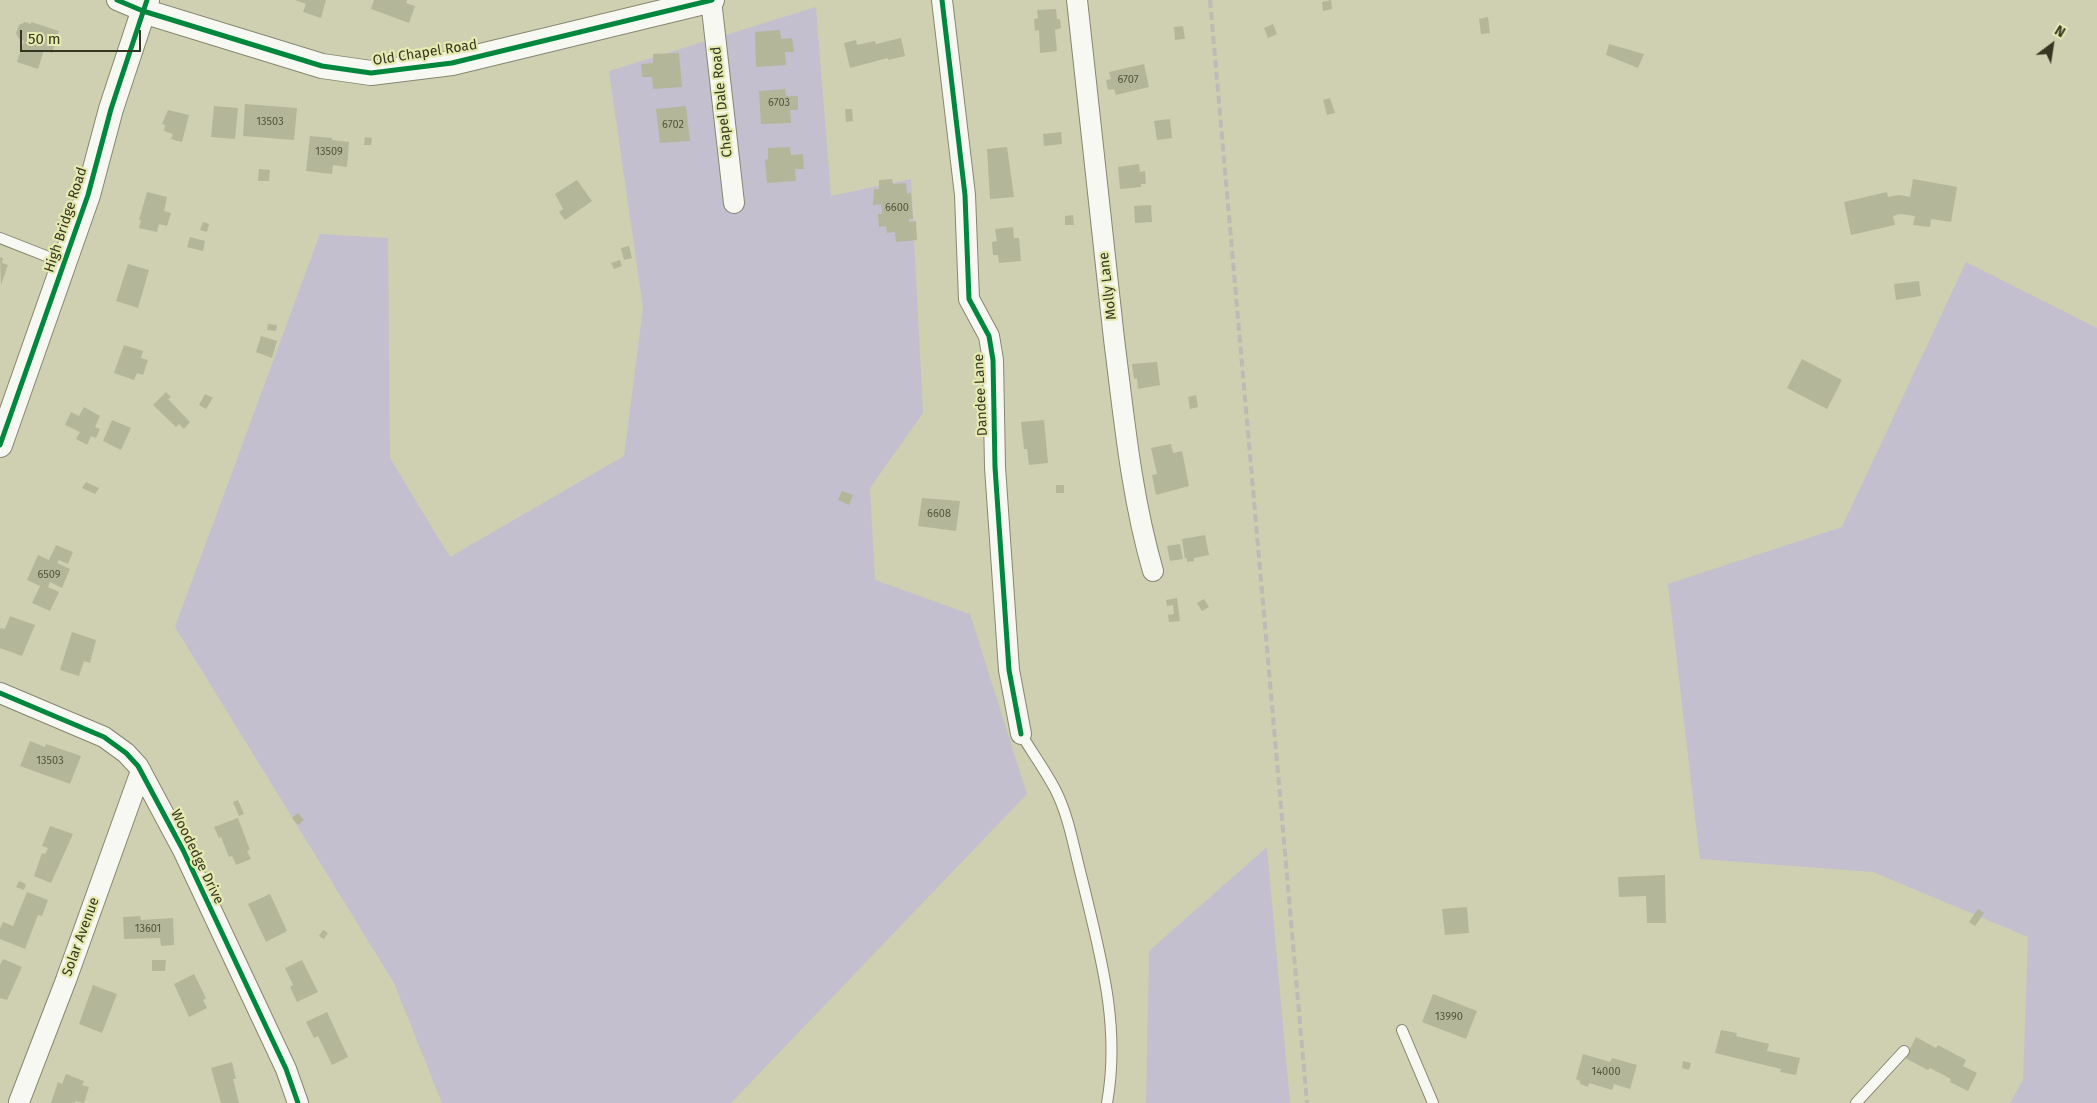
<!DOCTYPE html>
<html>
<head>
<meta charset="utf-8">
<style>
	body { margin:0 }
	#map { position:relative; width:2097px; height:1103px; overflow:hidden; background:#ced0b1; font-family:"Fira Sans",sans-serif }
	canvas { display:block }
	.north { position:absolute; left:2027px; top:20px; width:50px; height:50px; -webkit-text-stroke:4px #e5eab1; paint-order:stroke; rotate:31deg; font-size:14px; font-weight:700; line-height:20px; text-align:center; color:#353720 }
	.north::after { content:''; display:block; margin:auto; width:18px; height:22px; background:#353720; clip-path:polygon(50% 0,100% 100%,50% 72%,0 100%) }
	.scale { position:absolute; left:20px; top:30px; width:121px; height:22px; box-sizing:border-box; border:2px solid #353720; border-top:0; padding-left:6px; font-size:15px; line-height:18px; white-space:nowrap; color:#353720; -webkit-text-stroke:4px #e5eab1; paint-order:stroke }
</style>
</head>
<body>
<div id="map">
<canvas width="2097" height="1103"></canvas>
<div class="north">N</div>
<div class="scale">50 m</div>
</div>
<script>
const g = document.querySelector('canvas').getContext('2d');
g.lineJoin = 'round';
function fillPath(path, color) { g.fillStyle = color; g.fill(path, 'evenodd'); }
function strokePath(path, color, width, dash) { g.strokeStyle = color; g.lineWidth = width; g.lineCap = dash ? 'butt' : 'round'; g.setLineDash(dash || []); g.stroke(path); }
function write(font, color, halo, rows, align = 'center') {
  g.font = font + ' "Fira Sans",sans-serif'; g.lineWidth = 4.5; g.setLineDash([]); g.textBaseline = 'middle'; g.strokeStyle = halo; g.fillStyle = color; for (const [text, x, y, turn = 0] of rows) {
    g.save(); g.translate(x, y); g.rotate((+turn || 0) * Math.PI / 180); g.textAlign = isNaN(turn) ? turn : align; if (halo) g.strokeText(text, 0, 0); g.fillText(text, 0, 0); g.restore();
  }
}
const green = new Path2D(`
	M 816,7 L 831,196 L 911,179 L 923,413 L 870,488 L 875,580 L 970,614 L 1027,794 L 731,1103 L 442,1103 L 394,983 L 175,627 L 320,234 L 388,238 L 390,458 L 450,557 L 624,456 L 643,308 L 609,71 Z
	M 1966,262 L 2097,328 L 2097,1103 L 2010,1103 L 2023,1080 L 2028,937 L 1873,872 L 1700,859 L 1668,584 L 1842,527 Z
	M 1267,847 L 1290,1103 L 1146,1103 L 1149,951 Z`);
const building = new Path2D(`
	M 295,0 L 326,0 L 321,18 L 303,12 L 306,4 Z
	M 374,0 L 407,0 L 406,3 L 415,6 L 409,23 L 371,9 Z
	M 1331,0 L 1332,9 L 1323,11 L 1322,2 Z
	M 1056,9 L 1057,19 L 1060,19 L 1061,28 L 1055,30 L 1057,51 L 1040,53 L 1039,30 L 1035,31 L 1034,19 L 1038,18 L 1037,10 Z
	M 1488,17 L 1490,33 L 1481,34 L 1479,19 Z
	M 25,22 L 31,24 L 31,22 L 59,31 L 52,53 L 44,50 L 38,69 L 17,62 L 24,41 L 19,39 L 16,33 L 19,25 Z
	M 1273,24 L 1277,34 L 1268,38 L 1264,28 Z
	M 1183,26 L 1185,39 L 1175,40 L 1174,27 Z
	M 780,30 L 781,39 L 792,38 L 794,52 L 785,52 L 786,65 L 756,67 L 755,32 Z
	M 901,38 L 905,56 L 888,60 L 888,58 L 850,68 L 844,43 L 856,40 L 857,45 L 875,41 L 876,44 Z
	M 1609,44 L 1644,54 L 1638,68 L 1606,55 Z
	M 679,53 L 682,87 L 653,89 L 652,77 L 642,77 L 641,64 L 653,63 L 653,54 Z
	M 1144,64 L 1149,87 L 1116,95 L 1114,89 L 1108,90 L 1106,80 L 1111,79 L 1109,72 Z
	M 785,89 L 786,96 L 798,96 L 798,110 L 790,110 L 791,123 L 761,124 L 759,91 Z
	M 1330,98 L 1335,113 L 1327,115 L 1323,100 Z
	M 245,104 L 297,108 L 294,140 L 243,136 Z
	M 214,106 L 238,108 L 235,139 L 211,137 Z
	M 686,106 L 690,141 L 660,143 L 656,109 Z
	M 845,109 L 852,109 L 853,121 L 846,122 Z
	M 168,110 L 189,115 L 182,142 L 171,139 L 173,134 L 164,131 L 165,125 L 162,124 Z
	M 1170,119 L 1172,138 L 1157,140 L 1154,121 Z
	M 1061,132 L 1062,144 L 1044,146 L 1043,134 Z
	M 310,136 L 332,138 L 332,140 L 349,142 L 347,167 L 333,165 L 332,174 L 306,171 Z
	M 365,137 L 372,138 L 371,145 L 364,145 Z
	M 790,147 L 791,155 L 803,154 L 804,169 L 795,169 L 796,181 L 767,183 L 765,160 L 768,159 L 768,148 Z
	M 1007,147 L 1014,197 L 990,199 L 987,149 Z
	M 1139,164 L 1140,172 L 1145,171 L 1146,184 L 1141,184 L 1141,187 L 1120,189 L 1118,167 Z
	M 259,169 L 270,170 L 269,181 L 258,181 Z
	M 892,179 L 893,184 L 906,183 L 907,194 L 911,193 L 913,219 L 909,219 L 909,222 L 916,221 L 917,240 L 896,242 L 895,232 L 887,233 L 886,226 L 879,227 L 878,214 L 882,214 L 881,204 L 873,205 L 874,189 L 879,189 L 879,180 Z
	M 1913,179 L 1957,187 L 1951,222 L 1931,219 L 1930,227 L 1913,225 L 1915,216 L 1900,214 L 1893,216 L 1895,225 L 1851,235 L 1844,202 L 1887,192 L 1888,197 L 1899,195 L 1910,197 Z
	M 577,180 L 592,201 L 565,220 L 559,212 L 563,209 L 555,194 Z
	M 147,192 L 167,197 L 164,211 L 171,213 L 167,226 L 159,224 L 157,232 L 139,228 L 141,220 L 139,220 Z
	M 1151,205 L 1152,222 L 1135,223 L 1134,206 Z
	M 1073,215 L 1074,225 L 1065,225 L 1065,216 Z
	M 203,222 L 209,224 L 207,232 L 200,230 Z
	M 1013,227 L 1014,238 L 1019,238 L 1021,261 L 999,263 L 998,255 L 993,255 L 992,242 L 997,241 L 995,229 Z
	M 190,237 L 205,241 L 203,251 L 187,247 Z
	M 629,246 L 632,258 L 624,260 L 621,248 Z
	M 0,257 L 3,258 L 2,263 L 8,265 L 1,285 Z
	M 620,260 L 622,266 L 614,269 L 611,263 Z
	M 128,264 L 149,270 L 138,308 L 116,301 Z
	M 1919,281 L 1921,296 L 1896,300 L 1894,284 Z
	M 268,324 L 277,325 L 276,331 L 267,330 Z
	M 261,336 L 277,341 L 272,358 L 256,352 Z
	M 124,345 L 143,351 L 141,358 L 148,360 L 143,375 L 137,373 L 134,380 L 114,373 Z
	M 1802,359 L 1842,380 L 1827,409 L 1787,388 Z
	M 1157,362 L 1160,385 L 1138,389 L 1137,378 L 1134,379 L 1132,364 Z
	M 166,392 L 171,397 L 168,399 L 190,422 L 184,429 L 179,424 L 176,427 L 153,405 Z
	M 205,394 L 213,398 L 206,409 L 199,405 Z
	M 1196,395 L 1198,407 L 1190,409 L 1188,397 Z
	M 84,407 L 100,416 L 95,427 L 100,429 L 96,438 L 91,436 L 87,445 L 76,439 L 80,432 L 65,425 L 71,412 L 79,416 Z
	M 112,420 L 131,428 L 121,450 L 103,441 Z
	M 1044,420 L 1048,463 L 1029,465 L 1027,449 L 1024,449 L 1021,422 Z
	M 1171,444 L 1173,453 L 1182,451 L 1189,486 L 1156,495 L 1152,475 L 1157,474 L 1151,448 Z
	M 86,482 L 99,488 L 95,494 L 82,488 Z
	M 1056,485 L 1064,485 L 1064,493 L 1056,493 Z
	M 842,491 L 853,495 L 849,505 L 838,500 Z
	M 922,498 L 960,501 L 956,531 L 918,526 Z
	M 1205,535 L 1209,555 L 1194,558 L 1194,561 L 1187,562 L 1187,558 L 1185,559 L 1182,539 Z
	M 1180,544 L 1183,559 L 1170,561 L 1167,546 Z
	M 56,545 L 73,552 L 68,564 L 59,560 L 57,563 L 70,569 L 62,588 L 50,582 L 48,587 L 59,592 L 50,611 L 32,603 L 40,586 L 27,580 L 38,555 L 49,560 Z
	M 1177,598 L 1180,621 L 1169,622 L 1168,615 L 1174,614 L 1173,605 L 1167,606 L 1166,600 Z
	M 1204,599 L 1209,607 L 1202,611 L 1197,603 Z
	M 10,616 L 35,625 L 22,656 L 0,648 L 0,628 L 5,629 Z
	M 72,632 L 96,640 L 90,663 L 84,661 L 79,676 L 60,670 Z
	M 30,741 L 45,747 L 46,744 L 81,756 L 70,784 L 20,766 Z
	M 238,800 L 244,814 L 239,816 L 233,802 Z
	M 298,813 L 304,820 L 298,825 L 292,818 Z
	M 238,818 L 250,850 L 247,851 L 251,859 L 236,865 L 232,856 L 229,857 L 221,837 L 219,838 L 214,827 Z
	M 50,826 L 73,834 L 51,883 L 34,876 L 42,853 L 45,854 L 48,848 L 42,846 Z
	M 1665,875 L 1666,923 L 1647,923 L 1646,896 L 1619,897 L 1618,877 Z
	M 19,881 L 26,884 L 24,890 L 16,887 Z
	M 27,892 L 48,900 L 42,916 L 38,915 L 25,949 L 0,939 L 0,929 L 3,922 L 13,926 Z
	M 270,894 L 287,931 L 266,942 L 248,904 Z
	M 1467,907 L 1469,933 L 1445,935 L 1442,909 Z
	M 1978,909 L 1984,913 L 1975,926 L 1969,922 Z
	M 140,916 L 141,920 L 173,918 L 174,945 L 161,946 L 160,938 L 124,939 L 123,917 Z
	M 323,930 L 328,933 L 324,939 L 319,936 Z
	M 3,959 L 22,967 L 7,1000 L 0,998 L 0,965 Z
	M 152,960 L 166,960 L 165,971 L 152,971 Z
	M 302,960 L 318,992 L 297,1002 L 290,987 L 293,985 L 285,968 Z
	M 194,974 L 206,998 L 203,1000 L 207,1008 L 189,1017 L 174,984 Z
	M 93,985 L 117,994 L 102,1033 L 79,1024 Z
	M 1433,994 L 1477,1011 L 1466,1039 L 1422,1022 Z
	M 327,1012 L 348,1057 L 332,1065 L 318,1036 L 314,1038 L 306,1022 Z
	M 1721,1030 L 1737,1033 L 1736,1036 L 1769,1044 L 1767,1051 L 1800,1058 L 1796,1075 L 1780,1072 L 1781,1069 L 1715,1053 Z
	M 1916,1037 L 1936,1048 L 1938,1045 L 1966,1060 L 1963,1066 L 1977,1073 L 1968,1091 L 1950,1082 L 1951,1079 L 1930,1068 L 1928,1070 L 1905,1058 Z
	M 1583,1054 L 1610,1062 L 1612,1058 L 1637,1065 L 1630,1089 L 1614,1084 L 1612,1090 L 1589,1083 L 1588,1087 L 1580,1084 L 1580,1081 L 1576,1079 Z
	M 1683,1061 L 1691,1063 L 1689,1070 L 1682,1068 Z
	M 232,1062 L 236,1079 L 233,1079 L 239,1103 L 221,1103 L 211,1068 Z
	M 66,1074 L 84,1081 L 82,1085 L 89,1087 L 84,1103 L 76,1101 L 75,1103 L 51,1103 L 58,1082 L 62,1084 Z`);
const service = new Path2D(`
	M 0,238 L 64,263
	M 1021,734 C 1032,752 1045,770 1055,789 C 1069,816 1074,849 1082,879 C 1100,954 1121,1025 1107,1103
	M 1402,1030 L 1433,1103
	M 1856,1103 L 1904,1051`);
const minor = new Path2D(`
	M 117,0 L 143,11
	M 711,0 L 734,203
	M 942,0 L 965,195 L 969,299 L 989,336 L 993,360 L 995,467 L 1009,670 L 1021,734
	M 1077,0 C 1089,113 1101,226 1114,339 C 1124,417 1131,495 1153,571
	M 0,693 L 104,737 L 126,753 L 138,766 L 183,850 L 286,1069 L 298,1103
	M 19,1102 L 66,980 L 141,771`);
const tertiary = new Path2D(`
	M 143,11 L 322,66 L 371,73 L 452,63 L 712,0
	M 0,445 L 88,195 L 111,109 L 147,0`);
const rail = new Path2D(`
	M 1210,0 L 1307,1103`);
const cycleway = new Path2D(`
	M 117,0 L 143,11 L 322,66 L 371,73 L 452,63 L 712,0
	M 942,0 L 965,195 L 969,299 L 989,336 L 993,360 L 995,467 L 1009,670 L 1021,734
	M 0,445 L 88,195 L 111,109 L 147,0
	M 0,693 L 104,737 L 126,753 L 138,766 L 183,850 L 286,1069 L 298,1103`);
const numberNames = [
	["6707",1128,80],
	["6703",779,103],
	["13503",270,122],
	["6702",673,125],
	["13509",329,152],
	["6600",897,208],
	["6608",939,514],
	["6509",49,575],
	["13503",50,761],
	["13601",148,929],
	["13990",1449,1017],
	["14000",1606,1072]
];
const streetNames = [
	["Old Chapel Road",425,53,-9],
	["Chapel Dale Road",722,102,-96],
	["High Bridge Road",66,220,-72],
	["Molly Lane",1108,286,-97],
	["Dandee Lane",981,395,-93],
	["Woodedge Drive",197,857,64],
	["Solar Avenue",81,937,-70]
];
fillPath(green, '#c3bfce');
fillPath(building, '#b4b699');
strokePath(service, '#86876f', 12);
strokePath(minor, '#86876f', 22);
strokePath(tertiary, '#86876f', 26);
strokePath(service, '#f8f8f3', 10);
strokePath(minor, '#f8f8f3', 20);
strokePath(tertiary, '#f8f8f3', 24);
strokePath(rail, '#bcbcb4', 4, [8, 4]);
strokePath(cycleway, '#00873e', 5);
write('11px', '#55573e', null, numberNames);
write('14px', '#353720', '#e5eab1', streetNames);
</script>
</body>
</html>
